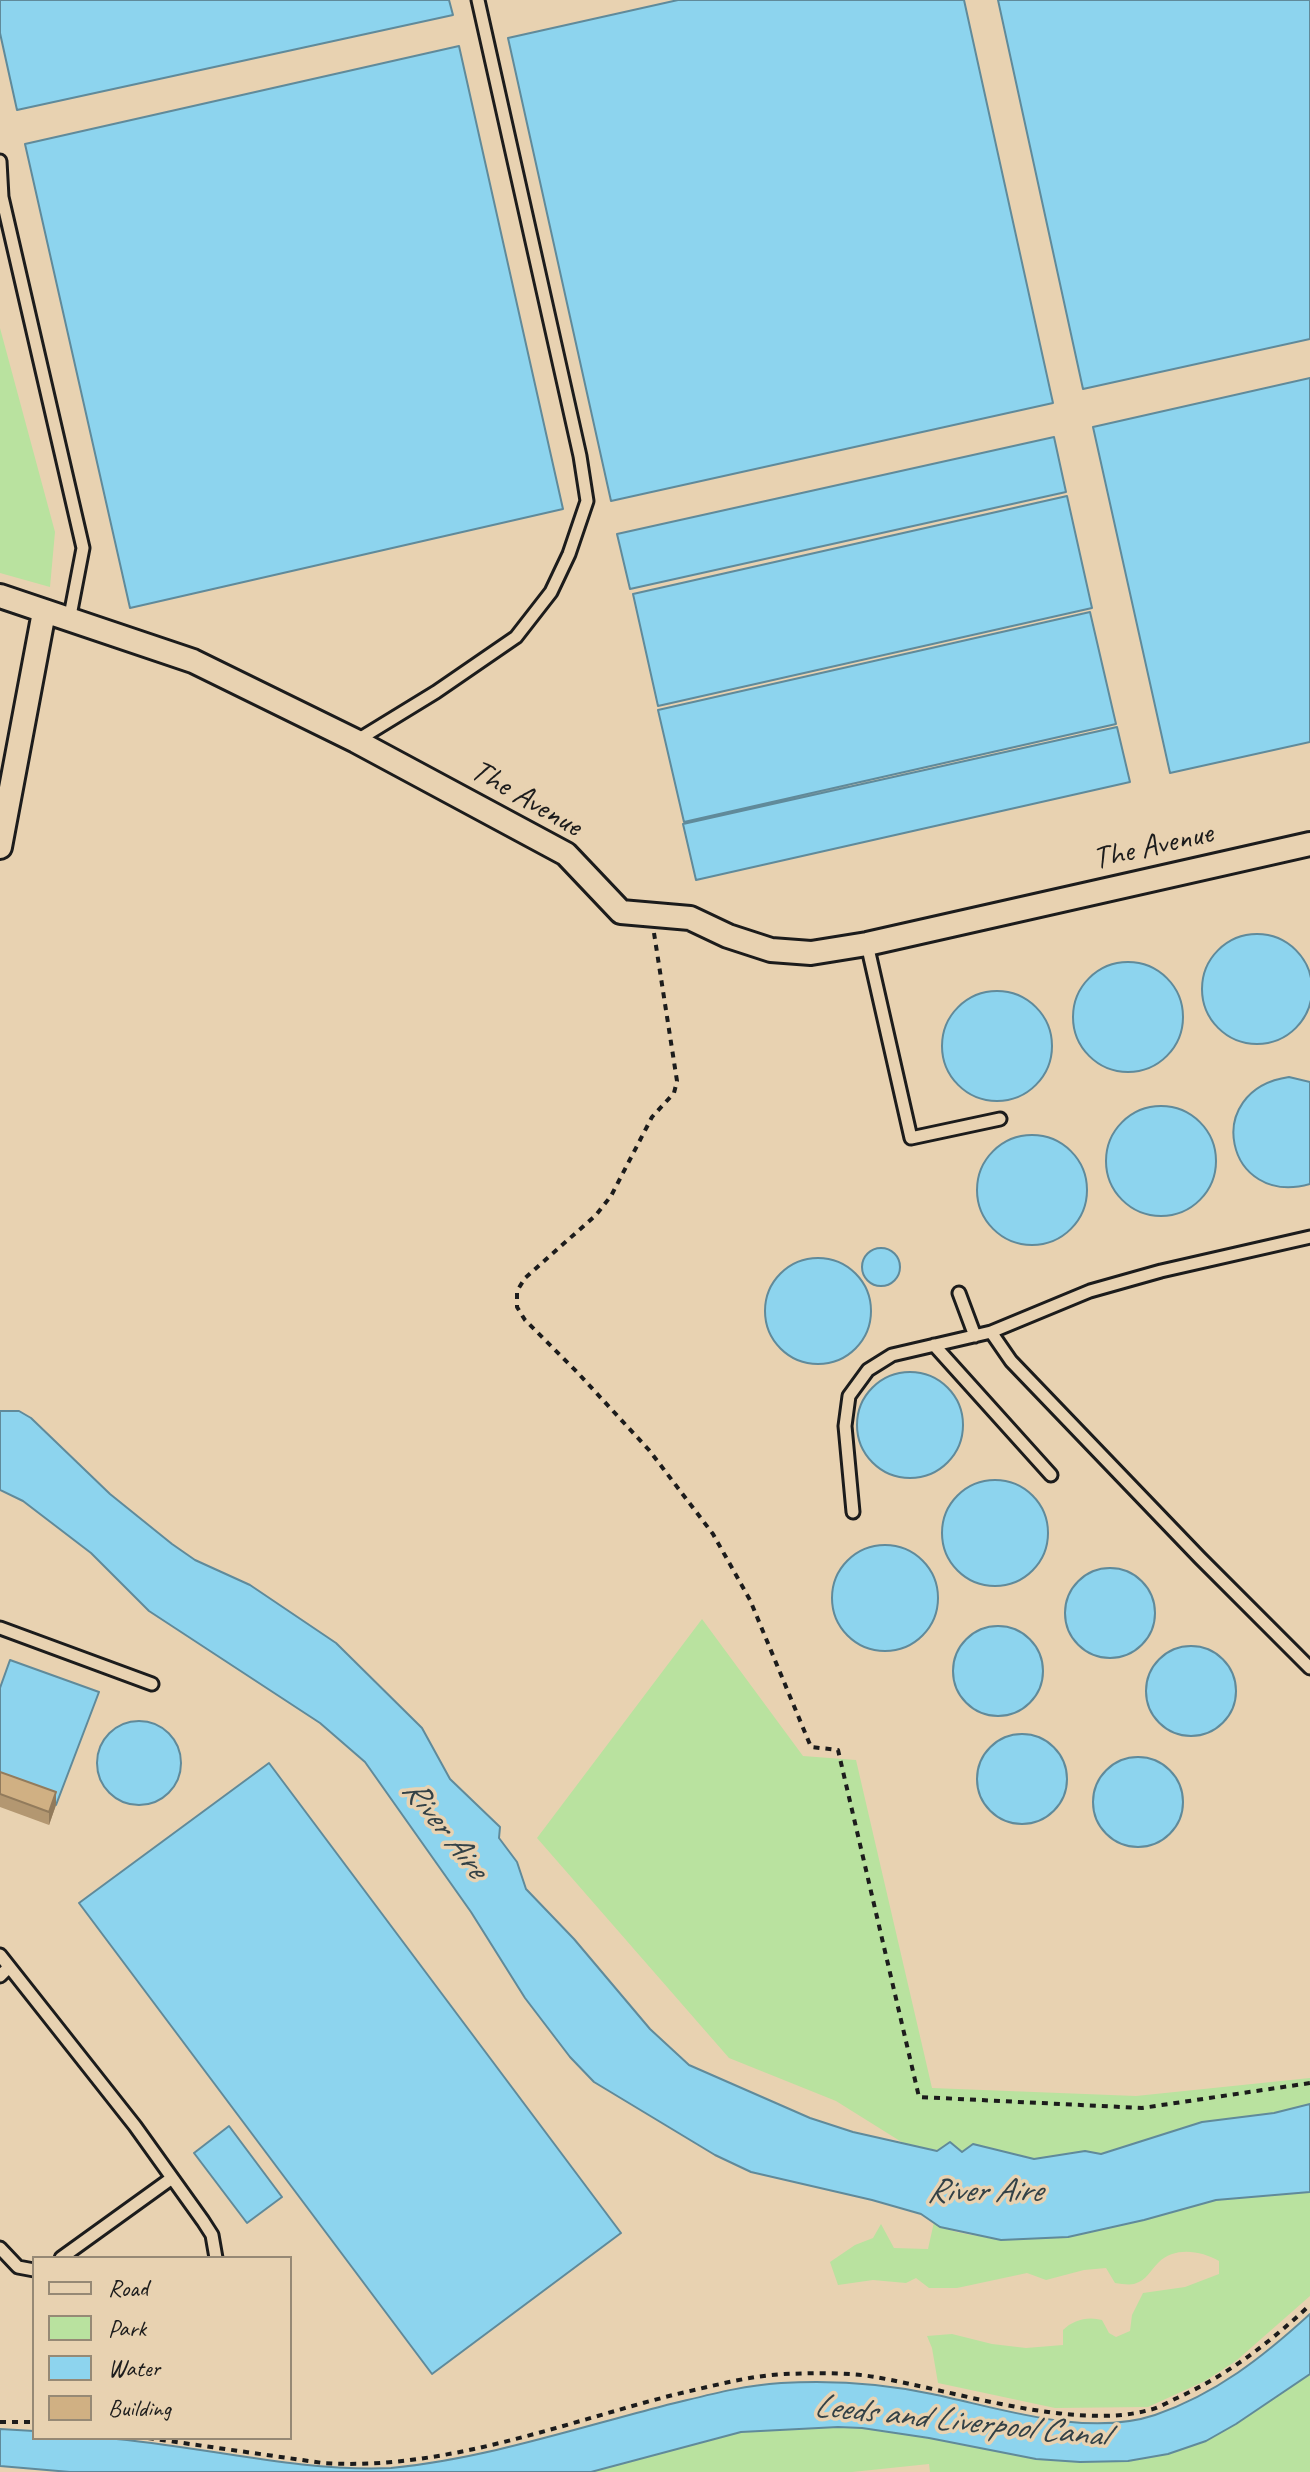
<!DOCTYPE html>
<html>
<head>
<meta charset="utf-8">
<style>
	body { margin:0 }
	#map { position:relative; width:1310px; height:2472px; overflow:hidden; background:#e8d2b1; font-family:Caveat,sans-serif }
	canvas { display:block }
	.legend { position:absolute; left:32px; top:2256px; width:260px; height:184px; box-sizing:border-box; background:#e8d2b1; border:2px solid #968975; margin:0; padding:10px 14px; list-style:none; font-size:24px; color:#1c1c1c }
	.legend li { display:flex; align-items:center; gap:16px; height:40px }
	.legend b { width:40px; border:2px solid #968975 }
</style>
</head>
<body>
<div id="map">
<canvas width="1310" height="2472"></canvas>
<ul class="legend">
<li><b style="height:10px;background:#e8d2b1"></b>Road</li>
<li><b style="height:22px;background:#b9e29f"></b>Park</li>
<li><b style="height:22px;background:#8dd4ee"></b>Water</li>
<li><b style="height:22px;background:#d0b083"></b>Building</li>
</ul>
</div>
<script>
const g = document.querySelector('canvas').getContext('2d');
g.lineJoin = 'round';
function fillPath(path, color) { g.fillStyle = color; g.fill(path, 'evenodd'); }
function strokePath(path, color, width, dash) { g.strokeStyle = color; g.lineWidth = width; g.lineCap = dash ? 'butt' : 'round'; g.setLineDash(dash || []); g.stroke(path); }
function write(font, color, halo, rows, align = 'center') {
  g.font = font + ' Caveat,sans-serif'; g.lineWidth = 7; g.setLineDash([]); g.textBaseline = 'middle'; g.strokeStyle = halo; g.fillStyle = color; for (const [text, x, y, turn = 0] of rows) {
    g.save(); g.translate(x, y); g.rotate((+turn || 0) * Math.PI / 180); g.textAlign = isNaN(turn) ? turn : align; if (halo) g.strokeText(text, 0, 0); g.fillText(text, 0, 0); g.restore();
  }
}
const green = new Path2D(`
	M 0,328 L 55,532 L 50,587 L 0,573 Z
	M 702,1619 L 803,1756 L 856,1760 L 932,2088 L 1136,2096 L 1310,2078 L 1310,2104 L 1274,2113 L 1202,2122 L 1101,2154 L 1085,2151 L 1034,2159 L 974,2144 L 962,2153 L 908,2146 L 836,2101 L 729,2058 L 537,1838 Z
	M 1310,2192 L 1310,2296 L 1236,2361 L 1205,2381 L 1148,2407 L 1055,2408 L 938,2383 L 932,2348 L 927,2336 L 952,2334 L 992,2344 L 1026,2348 L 1063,2345 L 1063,2330 C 1073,2320 1088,2316 1102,2320 L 1109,2333 L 1116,2337 L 1130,2331 L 1132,2315 L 1143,2293 L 1185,2287 L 1219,2274 L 1219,2261 C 1201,2251 1175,2246 1158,2263 C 1150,2271 1147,2280 1134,2284 C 1129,2285 1121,2284 1115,2283 L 1106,2268 L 1084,2270 L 1046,2280 L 1027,2273 L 957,2288 L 929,2288 L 916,2278 L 906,2283 L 873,2280 L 838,2285 L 830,2262 L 855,2245 L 873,2238 L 881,2224 L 894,2248 L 928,2249 L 934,2222 C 946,2231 964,2234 980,2236 C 1064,2249 1133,2218 1213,2201 C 1244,2194 1278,2194 1310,2192 Z
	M 1310,2374 L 1310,2472 L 930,2472 L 929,2464 L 852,2472 L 591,2472 L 741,2432 L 838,2427 L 862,2428 L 929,2438 L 1036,2459 L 1080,2462 L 1128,2461 L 1168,2454 L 1206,2441 Z`);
const water = new Path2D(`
	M 0,0 L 449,0 L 453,15 L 17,110 L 0,33 Z
	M 678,0 L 964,0 L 1053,403 L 611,501 L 508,38 Z
	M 998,0 L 1310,0 L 1310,339 L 1083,389 Z
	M 459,46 L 563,509 L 130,608 L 25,144 Z
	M 1310,378 L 1310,742 L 1170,773 L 1093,427 Z
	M 1054,437 L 1066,492 L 630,589 L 617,534 Z
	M 1067,496 L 1092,608 L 658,706 L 633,594 Z
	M 1090,612 L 1116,724 L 684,822 L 658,710 Z
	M 1117,727 L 1130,782 L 696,880 L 683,824 Z
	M1202 989a55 55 0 1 1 110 0a55 55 0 1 1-110 0Z
	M1073 1017a55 55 0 1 1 110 0a55 55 0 1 1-110 0Z
	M942 1046a55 55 0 1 1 110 0a55 55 0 1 1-110 0Z
	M 1289,1077 L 1310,1082 L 1310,1184 C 1226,1208 1200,1090 1289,1077 Z
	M1106 1161a55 55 0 1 1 110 0a55 55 0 1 1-110 0Z
	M977 1190a55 55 0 1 1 110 0a55 55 0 1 1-110 0Z
	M862 1267a19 19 0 1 1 38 0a19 19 0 1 1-38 0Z
	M765 1311a53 53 0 1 1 106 0a53 53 0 1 1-106 0Z
	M857 1425a53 53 0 1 1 106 0a53 53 0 1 1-106 0Z
	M 0,1411 L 19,1411 L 31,1418 L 110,1494 L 172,1544 L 195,1560 L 250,1585 L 336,1643 L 422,1728 L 450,1779 L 500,1827 L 499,1838 L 517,1862 L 526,1889 L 574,1939 L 650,2029 L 689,2065 L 810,2118 L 853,2132 L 937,2151 L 950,2142 L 962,2152 L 973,2144 L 1034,2159 L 1085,2151 L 1101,2154 L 1202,2122 L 1274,2113 L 1310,2104 L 1310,2192 L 1216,2200 L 1144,2220 L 1068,2237 L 1001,2240 L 940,2227 L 921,2214 L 872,2200 L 751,2172 L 715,2155 L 594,2082 L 570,2057 L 525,1998 L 471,1912 L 365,1762 L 320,1723 L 149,1611 L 91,1553 L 23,1501 L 0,1490 Z
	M942 1533a53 53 0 1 1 106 0a53 53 0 1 1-106 0Z
	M832 1598a53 53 0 1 1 106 0a53 53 0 1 1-106 0Z
	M1065 1613a45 45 0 1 1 90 0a45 45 0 1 1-90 0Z
	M953 1671a45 45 0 1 1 90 0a45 45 0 1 1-90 0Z
	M1146 1691a45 45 0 1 1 90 0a45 45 0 1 1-90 0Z
	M 10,1660 L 99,1692 L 56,1805 L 0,1784 L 0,1688 Z
	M97 1763a42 42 0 1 1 84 0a42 42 0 1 1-84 0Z
	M977 1779a45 45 0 1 1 90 0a45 45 0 1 1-90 0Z
	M1093 1802a45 45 0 1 1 90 0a45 45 0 1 1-90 0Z
	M 269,1763 L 621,2233 L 432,2374 L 79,1903 Z
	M 229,2126 L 282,2197 L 247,2223 L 194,2153 Z
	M 1310,2314 L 1310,2374 L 1236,2424 L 1206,2441 L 1168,2454 L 1128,2461 L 1080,2462 L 1036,2459 L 929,2438 L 862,2428 L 838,2427 L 741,2432 L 591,2472 L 70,2472 L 0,2466 L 0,2429 L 34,2431 L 34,2438 C 58,2438 83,2436 107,2438 C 202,2446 296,2472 391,2468 C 483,2459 574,2429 663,2406 C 705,2396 738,2386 781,2383 C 832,2380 881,2383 932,2394 C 1000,2408 1086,2438 1155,2415 C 1216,2394 1263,2357 1310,2314 Z`);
const path = new Path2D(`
	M 654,933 L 677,1081 L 674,1093 L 652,1117 L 611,1196 L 596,1215 L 525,1278 L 517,1291 L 517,1307 L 525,1320 L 577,1372 L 649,1450 L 713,1534 L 750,1600 L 811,1747 L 838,1750 L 919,2097 L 1142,2108 L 1310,2083
	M 0,2422 L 34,2422
	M 148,2438 L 323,2463 C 444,2471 562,2423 677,2394 C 713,2386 748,2376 784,2374 C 814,2373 846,2372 875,2377 C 951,2390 1075,2431 1149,2410 C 1159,2408 1168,2402 1177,2398 C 1228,2375 1269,2343 1310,2305`);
const lane = new Path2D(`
	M 0,161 L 2,197 L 83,548 L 69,621
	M 356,741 L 436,692 L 516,637 L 551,592 L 569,554 L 587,501 L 580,456 L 478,0
	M 867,944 L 911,1138 L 1000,1119
	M 959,1293 L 975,1336
	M 991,1332 L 1011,1361 L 1200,1558 L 1310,1668
	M 934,1345 L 1051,1475
	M 853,1512 L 845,1426 L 849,1396 L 868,1370 L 892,1355 L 991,1332 L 1090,1291 L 1161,1271 L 1310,1237
	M 0,1628 L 152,1684
	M 0,1955 L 135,2126 L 203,2221 L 212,2235 L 216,2258
	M 0,1976 L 9,1967
	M 0,2248 L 18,2267 L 34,2270
	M 61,2258 L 172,2178`);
const street = new Path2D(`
	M 0,596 L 193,661 L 356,741 L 566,854 L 621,912 L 690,918 L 728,936 L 771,950 L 811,953 L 867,944 L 1310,844
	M 0,847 L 44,612`);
const wall = new Path2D(`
	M 0,1772 L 56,1805 L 49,1825 L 0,1807 Z`);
const shadedWall = new Path2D(`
	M 56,1792 L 56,1805 L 49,1825 L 49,1812 Z`);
const building = new Path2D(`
	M 0,1772 L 56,1792 L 49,1812 L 0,1794 Z`);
const streetNames = [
	["The Avenue",526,799,30],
	["The Avenue",1153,847,-13]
];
const waterNames = [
	["River Aire",444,1829,52],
	["River Aire",984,2192],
	["Leeds and Liverpool Canal",960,2422,6]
];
fillPath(green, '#b9e29f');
fillPath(water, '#8dd4ee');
strokePath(water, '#608a9a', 2);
strokePath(lane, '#1c1c1c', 17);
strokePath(street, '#1c1c1c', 28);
strokePath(path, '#1c1c1c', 4, [6, 6]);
strokePath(lane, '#e8d2b1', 11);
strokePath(street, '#e8d2b1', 22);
fillPath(wall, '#b39771');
fillPath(shadedWall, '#927b5c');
fillPath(building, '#d0b083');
strokePath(building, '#927b5c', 2);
write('32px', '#1c1c1c', '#e8d2b1', streetNames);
write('italic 34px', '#334146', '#e8d2b1', waterNames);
</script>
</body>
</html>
